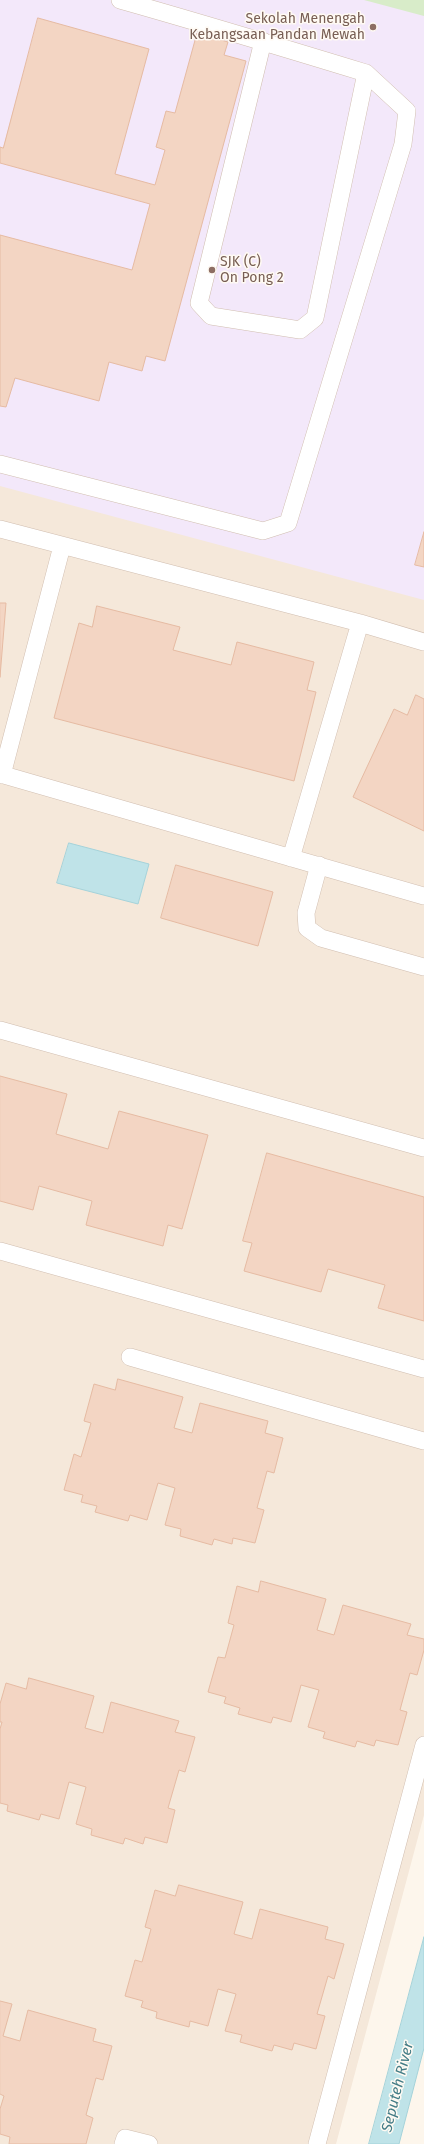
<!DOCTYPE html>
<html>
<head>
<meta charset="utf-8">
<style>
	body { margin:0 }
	canvas { display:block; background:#fdf6ec }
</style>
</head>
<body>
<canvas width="424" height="2144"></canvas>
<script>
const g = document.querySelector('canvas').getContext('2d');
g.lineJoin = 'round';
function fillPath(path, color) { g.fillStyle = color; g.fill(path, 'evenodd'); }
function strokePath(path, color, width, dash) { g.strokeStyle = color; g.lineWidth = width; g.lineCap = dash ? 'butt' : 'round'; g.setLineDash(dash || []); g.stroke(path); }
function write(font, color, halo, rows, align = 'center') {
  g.font = font + ' "Fira Sans",sans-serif'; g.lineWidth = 3; g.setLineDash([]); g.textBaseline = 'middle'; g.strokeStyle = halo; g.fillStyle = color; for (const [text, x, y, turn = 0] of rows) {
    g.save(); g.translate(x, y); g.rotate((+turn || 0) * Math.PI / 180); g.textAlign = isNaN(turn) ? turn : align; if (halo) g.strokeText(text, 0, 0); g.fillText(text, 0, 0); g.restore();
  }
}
const residential = new Path2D(`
	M 0,0 L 424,0 L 424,1815 L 336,2144 L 0,2144 Z`);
const education = new Path2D(`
	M 0,0 L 424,0 L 424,600 L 0,486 Z`);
const green = new Path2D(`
	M 364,0 L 424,0 L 424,16 Z`);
const water = new Path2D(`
	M 69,843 L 149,864 L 138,904 L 57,883 Z
	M 424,1937 L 424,2048 L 399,2144 L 369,2144 Z`);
const building = new Path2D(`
	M 38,18 L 149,49 L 115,174 L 155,185 L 165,150 L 156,147 L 166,111 L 175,113 L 197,33 L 228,42 L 224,55 L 246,61 L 165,361 L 146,356 L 142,371 L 109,362 L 99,401 L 15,378 L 6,407 L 0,406 L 0,235 L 132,270 L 150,204 L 0,163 L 0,147 L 3,148 Z
	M 424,532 L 424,567 L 415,565 Z
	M 0,603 L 6,603 L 0,677 Z
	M 97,606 L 180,627 L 173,650 L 231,665 L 237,642 L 314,662 L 307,690 L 316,692 L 294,781 L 54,718 L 79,623 L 92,627 Z
	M 416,695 L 424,699 L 424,831 L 353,797 L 394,709 L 407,715 Z
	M 176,865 L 273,892 L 258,946 L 161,918 Z
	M 0,1076 L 67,1094 L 56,1134 L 108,1149 L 119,1111 L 208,1135 L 182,1229 L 168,1225 L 163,1246 L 86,1225 L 92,1201 L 39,1186 L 33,1210 L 0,1201 Z
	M 267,1153 L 424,1197 L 424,1321 L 378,1308 L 385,1285 L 328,1269 L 321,1292 L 244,1271 L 252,1243 L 243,1241 Z
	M 118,1379 L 183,1397 L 174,1428 L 192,1433 L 200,1403 L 268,1421 L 265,1433 L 283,1438 L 274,1473 L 267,1471 L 257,1508 L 264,1510 L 255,1543 L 233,1538 L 232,1544 L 214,1539 L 212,1545 L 180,1536 L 181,1529 L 165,1525 L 175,1488 L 158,1483 L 147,1520 L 130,1515 L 128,1521 L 95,1512 L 97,1506 L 81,1502 L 83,1495 L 64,1490 L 74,1454 L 81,1457 L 91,1423 L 84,1421 L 94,1384 L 115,1390 Z
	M 261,1581 L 326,1599 L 317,1630 L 334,1635 L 343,1605 L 411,1624 L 407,1635 L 424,1639 L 424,1650 L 417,1675 L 410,1673 L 400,1710 L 407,1712 L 398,1745 L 376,1740 L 374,1746 L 357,1741 L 355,1747 L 323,1738 L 325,1732 L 308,1727 L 319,1690 L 301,1685 L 291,1722 L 273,1717 L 271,1723 L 238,1714 L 240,1708 L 224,1703 L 226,1697 L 208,1692 L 218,1657 L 225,1658 L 234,1625 L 228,1623 L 237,1586 L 258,1592 Z
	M 29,1678 L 94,1696 L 85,1728 L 103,1733 L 111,1702 L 179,1721 L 175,1732 L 195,1737 L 185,1772 L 179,1770 L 168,1808 L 175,1810 L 167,1843 L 145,1837 L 143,1844 L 125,1838 L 123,1844 L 91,1835 L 92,1829 L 76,1824 L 86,1787 L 69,1782 L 59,1819 L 41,1814 L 39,1820 L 7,1811 L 8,1805 L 0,1803 L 0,1729 L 2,1722 L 0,1722 L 0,1704 L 6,1683 L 26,1689 Z
	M 179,1885 L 243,1902 L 234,1934 L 252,1939 L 260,1909 L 328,1927 L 325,1939 L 344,1944 L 334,1979 L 328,1976 L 317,2014 L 325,2016 L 316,2049 L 294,2043 L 292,2050 L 274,2045 L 272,2051 L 240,2042 L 242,2035 L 225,2031 L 236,1994 L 218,1989 L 208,2026 L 190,2021 L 189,2027 L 156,2018 L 157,2012 L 141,2007 L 143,2001 L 125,1996 L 135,1960 L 142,1962 L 151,1929 L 145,1927 L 155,1890 L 175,1896 Z
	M 0,2001 L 12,2004 L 3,2036 L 20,2041 L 28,2010 L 96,2029 L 93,2041 L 112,2046 L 103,2080 L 96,2078 L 86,2115 L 93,2118 L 86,2144 L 9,2144 L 10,2137 L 0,2134 L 0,2109 L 4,2096 L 0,2094 Z`);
const service = new Path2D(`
	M 120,0 C 202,23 284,48 366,73 L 315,318 L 300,330 L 211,316 L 199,303 L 263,41
	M 0,464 L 263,531 L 288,523 L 403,144 L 407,111 L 366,73
	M 0,529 L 360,623 L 424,642
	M 0,774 L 424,896
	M 2,775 L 62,546
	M 291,858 L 360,623
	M 319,865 L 306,913 L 307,928 L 321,938 L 424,967
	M 0,1030 L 424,1148
	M 0,1251 L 424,1369
	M 130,1357 L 424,1441
	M 123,2144 L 125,2138 L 149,2144
	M 317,2144 L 424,1745`);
const markers = [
	[373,27,4,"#8d6e63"],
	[212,270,4,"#8d6e63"]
];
const educationNames = [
	["Sekolah Menengah",365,19],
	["Kebangsaan Pandan Mewah",365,35],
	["SJK (C)",220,262,"left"],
	["On Pong 2",220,278,"left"]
];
const waterNames = [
	["Seputeh River",398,2087,-76]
];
fillPath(residential, '#f5e8da');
fillPath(education, '#f3e8fa');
fillPath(green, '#d8ecc9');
fillPath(water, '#bfe3e8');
strokePath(water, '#a5d3da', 1);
fillPath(building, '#f3d5c3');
strokePath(building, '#e6bba3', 1);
strokePath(service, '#d1beb0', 18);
strokePath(service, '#fff', 17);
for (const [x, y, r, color] of markers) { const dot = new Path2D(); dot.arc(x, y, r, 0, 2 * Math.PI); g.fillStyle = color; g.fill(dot); strokePath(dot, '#fffaf3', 1.5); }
write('14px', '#785e54', '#fffaf3', educationNames, 'right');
write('italic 15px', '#437c86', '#fffaf3', waterNames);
</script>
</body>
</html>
